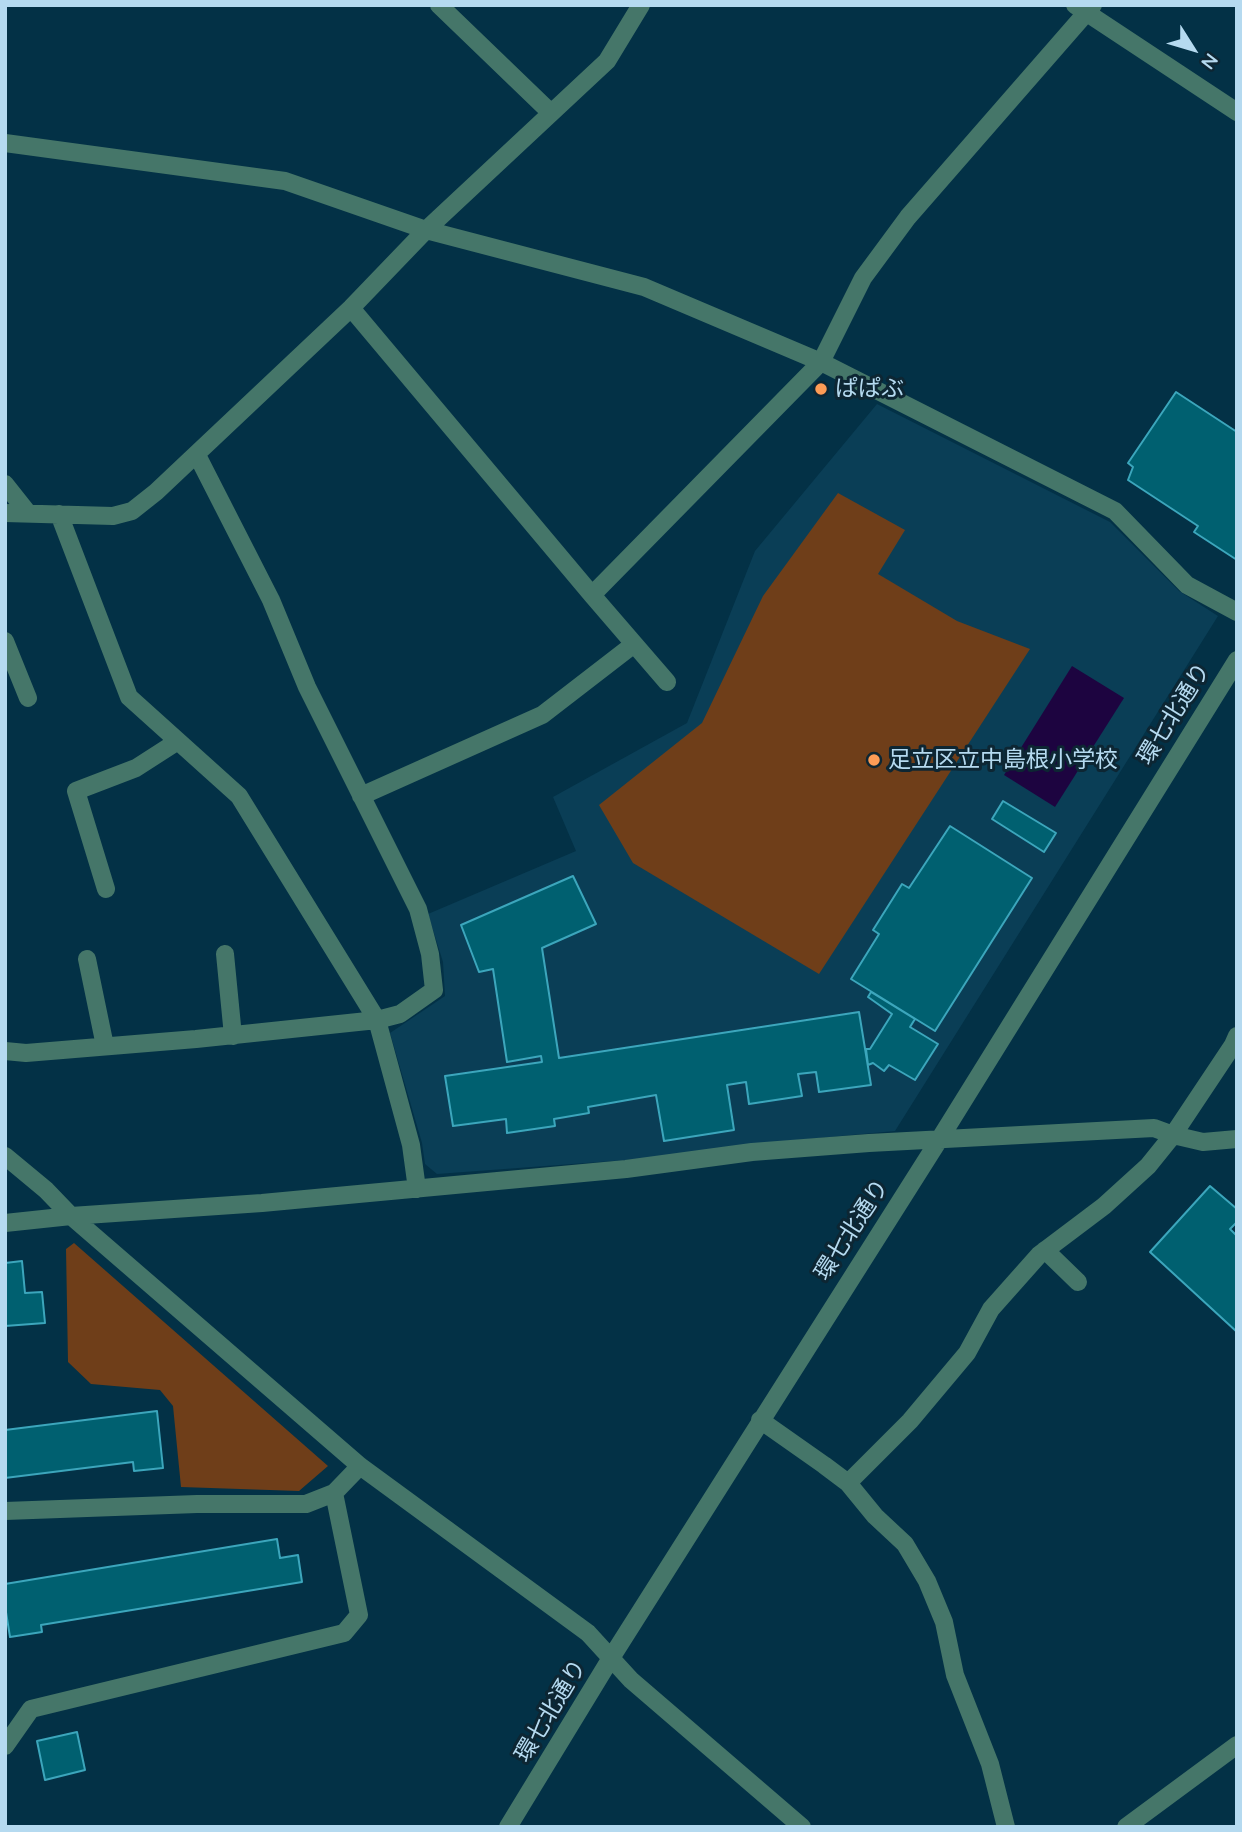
<!DOCTYPE html>
<html>
<head>
<meta charset="utf-8">
<style>
	body { margin:0 }
	#map { position:relative; width:1242px; height:1832px; overflow:hidden; background:#033146; font-family:Quicksand,sans-serif }
	canvas { display:block }
	.frame { position:absolute; inset:0; border:7px solid #b5daf0; pointer-events:none }
	.north { position:absolute; left:1158px; top:14px; width:70px; height:70px; -webkit-text-stroke:5px #0d2633; paint-order:stroke; rotate:127deg; font-size:19px; font-weight:700; line-height:28px; text-align:center; color:#b5daf0 }
	.north::after { content:''; display:block; margin:auto; width:24px; height:32px; background:#b5daf0; clip-path:polygon(50% 0,100% 100%,50% 72%,0 100%) }
</style>
</head>
<body>
<div id="map">
<canvas width="1242" height="1832"></canvas>
<div class="frame"></div>
<div class="north">N</div>
</div>
<script>
const g = document.querySelector('canvas').getContext('2d');
g.lineJoin = 'round';
function fillPath(path, color) { g.fillStyle = color; g.fill(path, 'evenodd'); }
function strokePath(path, color, width, dash) { g.strokeStyle = color; g.lineWidth = width; g.lineCap = dash ? 'butt' : 'round'; g.setLineDash(dash || []); g.stroke(path); }
function write(font, color, halo, rows, align = 'center') {
  g.font = font + ' Quicksand,"Noto Sans JP",sans-serif'; g.lineWidth = 6; g.setLineDash([]); g.textBaseline = 'middle'; g.strokeStyle = halo; g.fillStyle = color; for (const [text, x, y, turn = 0] of rows) {
    g.save(); g.translate(x, y); g.rotate((+turn || 0) * Math.PI / 180); g.textAlign = isNaN(turn) ? turn : align; if (halo) g.strokeText(text, 0, 0); g.fillText(text, 0, 0); g.restore();
  }
}
const built = new Path2D(`
	M 877,404 L 1110,522 L 1179,591 L 1218,616 L 895,1131 L 765,1143 L 640,1159 L 437,1174 L 425,1164 L 422,1143 L 390,1033 L 445,996 L 443,962 L 428,914 L 576,851 L 553,797 L 687,723 L 755,551 Z`);
const green = new Path2D(`
	M 838,493 L 905,530 L 878,574 L 957,621 L 1030,649 L 819,974 L 633,863 L 599,805 L 702,723 L 763,596 Z
	M 74,1243 L 328,1466 L 299,1491 L 181,1487 L 173,1406 L 160,1390 L 91,1384 L 68,1362 L 66,1249 Z`);
const water = new Path2D(`
	M 1072,666 L 1124,698 L 1055,807 L 1004,775 Z`);
const building = new Path2D(`
	M 1176,392 L 1237,432 L 1237,560 L 1194,532 L 1198,526 L 1128,480 L 1133,467 L 1128,463 Z
	M 1003,801 L 1056,833 L 1044,852 L 992,819 Z
	M 950,826 L 1032,878 L 935,1031 L 851,979 L 879,934 L 873,930 L 902,884 L 909,888 Z
	M 573,876 L 596,924 L 542,948 L 559,1058 L 859,1012 L 871,1085 L 819,1092 L 816,1072 L 798,1074 L 802,1096 L 749,1104 L 746,1082 L 727,1085 L 734,1130 L 664,1141 L 656,1095 L 588,1107 L 589,1113 L 554,1119 L 555,1126 L 507,1133 L 506,1119 L 453,1126 L 445,1076 L 542,1062 L 541,1056 L 507,1062 L 493,969 L 479,972 L 461,925 Z
	M 871,992 L 915,1019 L 910,1027 L 938,1044 L 915,1080 L 889,1065 L 884,1071 L 873,1063 L 868,1065 L 866,1049 L 870,1049 L 892,1014 L 868,997 Z
	M 1210,1186 L 1237,1209 L 1237,1222 L 1230,1229 L 1237,1236 L 1237,1332 L 1150,1252 Z
	M 22,1261 L 25,1293 L 42,1292 L 45,1323 L 5,1326 L 5,1263 Z
	M 157,1411 L 163,1468 L 134,1471 L 133,1462 L 5,1478 L 5,1430 Z
	M 277,1539 L 280,1558 L 298,1555 L 302,1582 L 41,1625 L 42,1632 L 10,1637 L 5,1606 L 5,1584 Z
	M 77,1732 L 85,1770 L 45,1780 L 37,1741 Z`);
const minor = new Path2D(`
	M 439,5 L 550,112
	M 1075,5 L 1237,112
	M 5,143 L 285,181 L 426,230 L 644,287 L 821,362 L 1115,511 L 1187,585 L 1237,612
	M 351,308 L 592,595 L 667,682
	M 5,484 L 28,513
	M 5,513 L 113,516 L 132,511 L 156,492 L 351,308 L 426,230 L 607,61 L 641,5
	M 59,514 L 129,697 L 239,796 L 377,1020 L 411,1145 L 417,1189
	M 592,595 L 821,362 L 863,278 L 908,217 L 1093,5
	M 5,641 L 28,698
	M 361,796 L 542,715 L 634,644
	M 106,889 L 76,791 L 136,768 L 178,741
	M 225,954 L 233,1036
	M 87,959 L 105,1046
	M 5,1051 L 26,1053 L 196,1039 L 377,1020 L 400,1014 L 434,990 L 430,954 L 418,909 L 307,687 L 271,600 L 197,455
	M 5,1156 L 46,1190 L 71,1216 L 360,1466 L 588,1633 L 631,1680 L 802,1827
	M 5,1223 L 71,1216 L 262,1203 L 626,1169 L 752,1152 L 869,1143 L 1154,1128 L 1173,1135 L 1203,1142 L 1237,1139
	M 1045,1250 L 1078,1282
	M 760,1420 L 824,1465 L 848,1483 L 875,1516 L 905,1544 L 927,1581 L 944,1622 L 955,1675 L 990,1764 L 1006,1827
	M 848,1483 L 910,1421 L 967,1353 L 991,1309 L 1039,1255 L 1104,1206 L 1148,1166 L 1173,1135 L 1233,1045 L 1237,1036
	M 5,1511 L 197,1504 L 306,1504 L 334,1493 L 360,1466
	M 5,1746 L 31,1709 L 344,1633 L 359,1615 L 334,1493
	M 508,1827 L 611,1658 L 939,1140 L 1237,660
	M 1126,1827 L 1237,1745`);
const markers = [
	[821,389,7,"#fd9c56"],
	[874,760,7,"#fd9c56"]
];
const poiNames = [
	["ぱぱぶ",835,389],
	["足立区立中島根小学校",888,760]
];
const streetNames = [
	["環七北通り",1174,714,-58],
	["環七北通り",852,1230,-57],
	["環七北通り",551,1711,-59]
];
fillPath(built, '#0a3e56');
fillPath(green, '#6f3e19');
fillPath(water, '#1d0440');
fillPath(building, '#006070');
strokePath(building, '#3ca6bc', 2);
strokePath(minor, '#457669', 18);
for (const [x, y, r, color] of markers) { const dot = new Path2D(); dot.arc(x, y, r, 0, 2 * Math.PI); g.fillStyle = color; g.fill(dot); strokePath(dot, '#0d2633', 2.5); }
write('23px', '#b5daf0', '#0d2633', poiNames, 'left');
write('23px', '#b5daf0', '#0d2633', streetNames);
</script>
</body>
</html>
